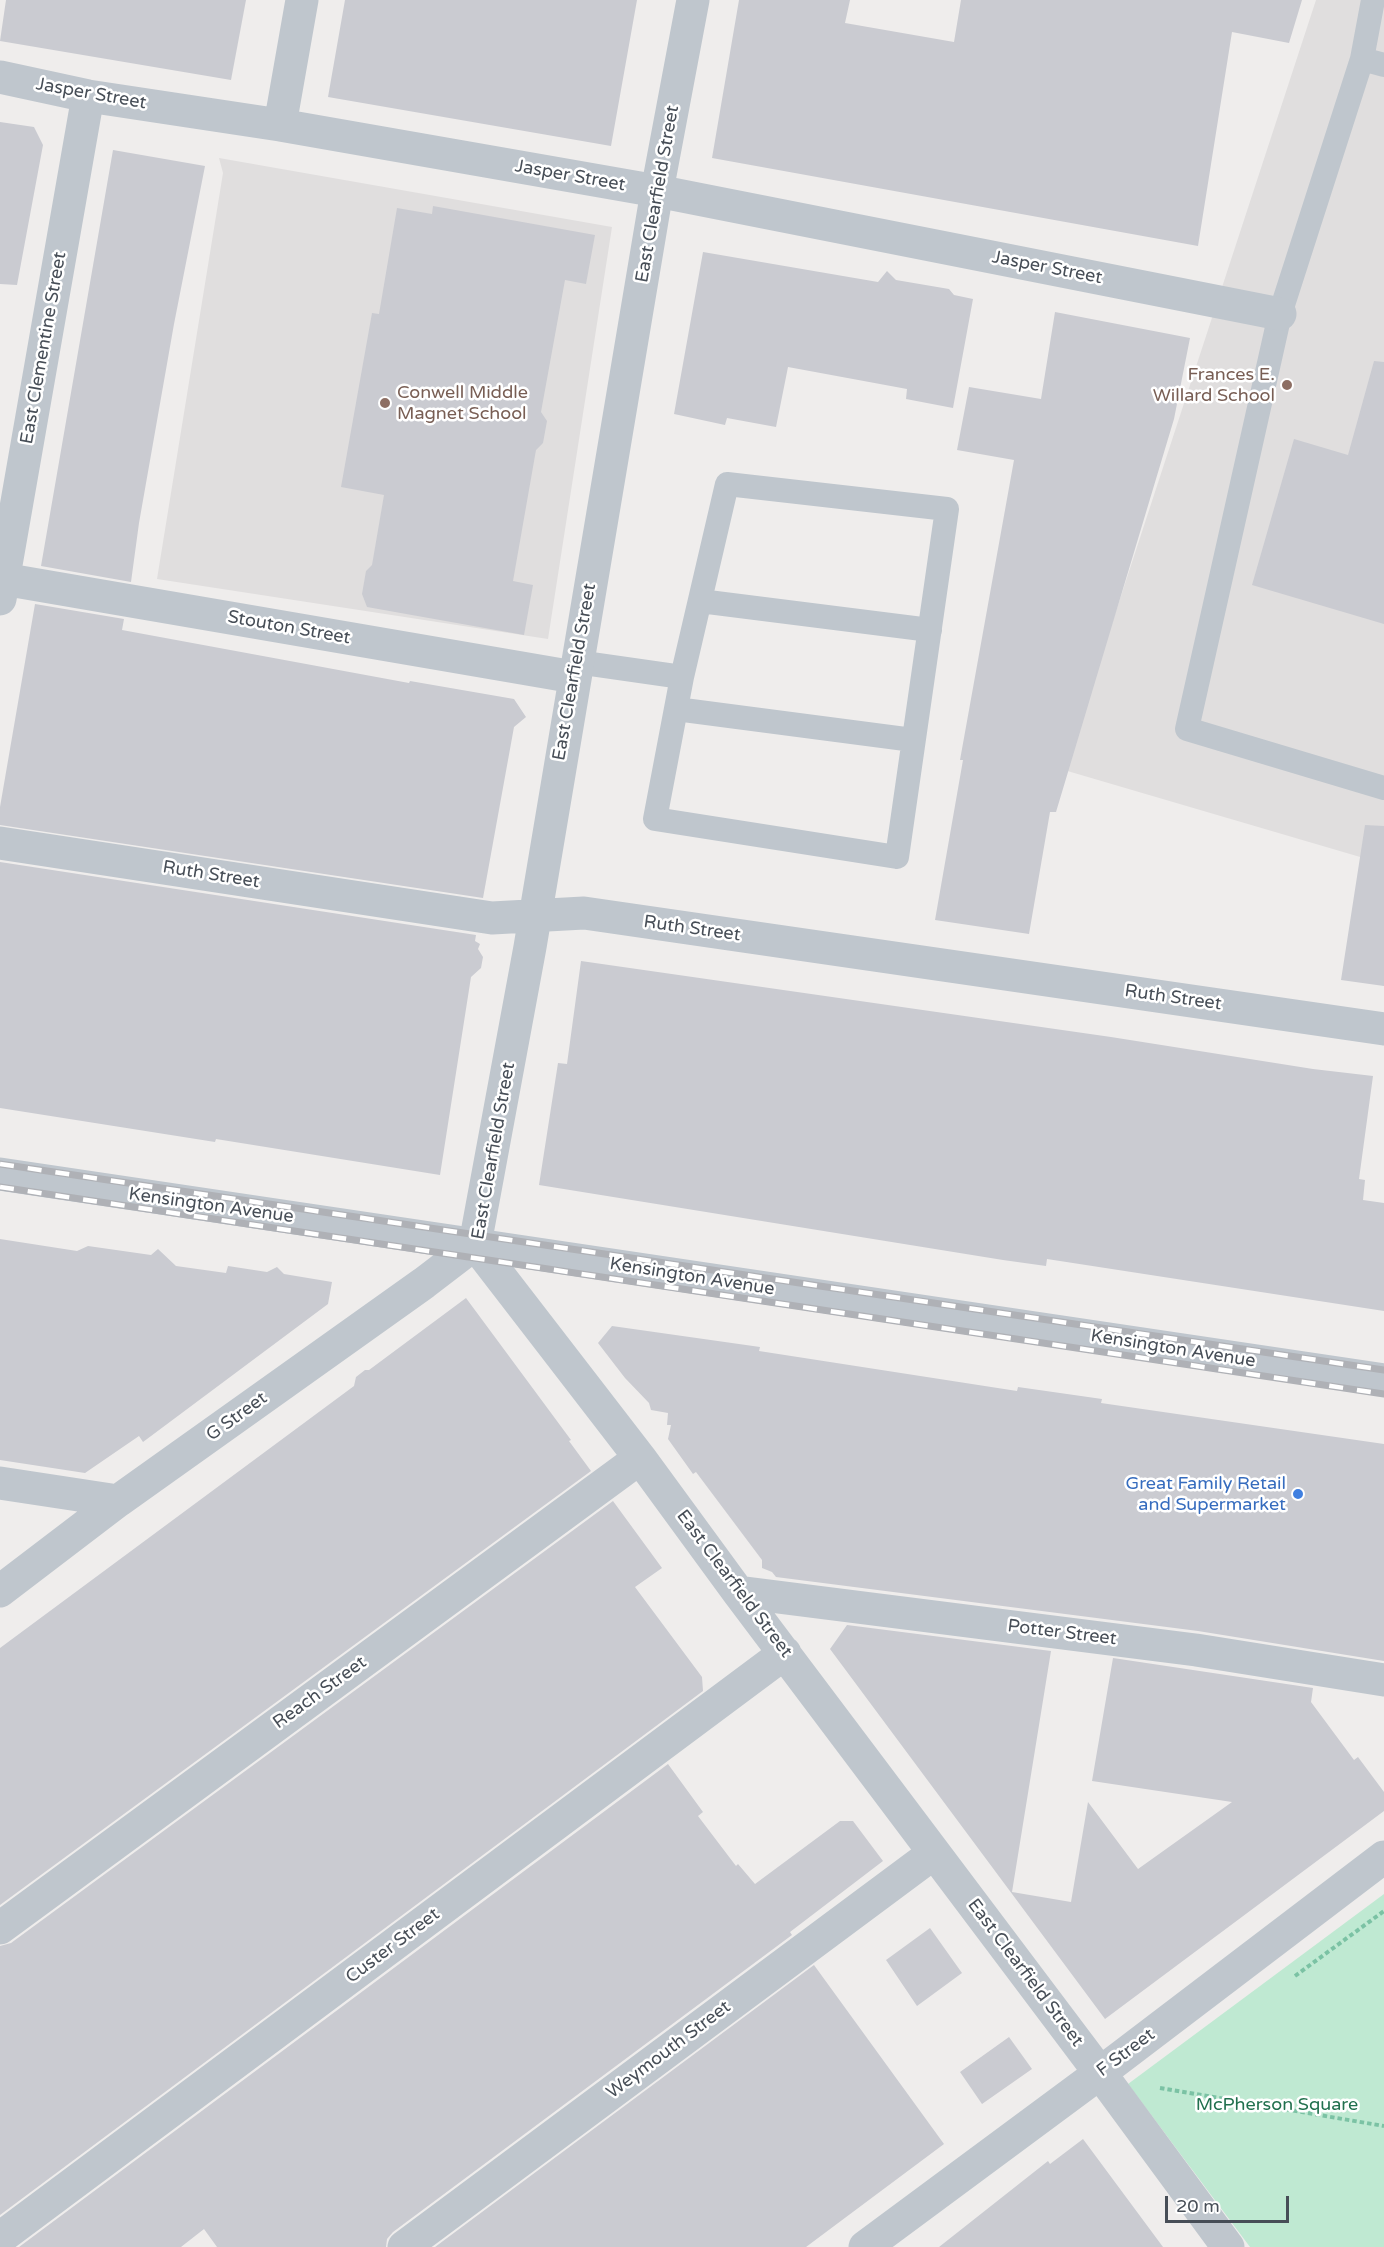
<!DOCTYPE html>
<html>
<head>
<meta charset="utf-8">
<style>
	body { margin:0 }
	#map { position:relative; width:1384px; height:2247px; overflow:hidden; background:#efedec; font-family:"Varela Round",sans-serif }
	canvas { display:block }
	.scale { position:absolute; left:1165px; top:2196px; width:124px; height:27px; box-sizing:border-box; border:3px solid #474e57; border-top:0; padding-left:8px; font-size:18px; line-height:21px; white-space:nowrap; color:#474e57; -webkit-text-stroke:4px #fff; paint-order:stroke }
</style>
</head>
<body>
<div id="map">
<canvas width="1384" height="2247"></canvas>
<div class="scale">20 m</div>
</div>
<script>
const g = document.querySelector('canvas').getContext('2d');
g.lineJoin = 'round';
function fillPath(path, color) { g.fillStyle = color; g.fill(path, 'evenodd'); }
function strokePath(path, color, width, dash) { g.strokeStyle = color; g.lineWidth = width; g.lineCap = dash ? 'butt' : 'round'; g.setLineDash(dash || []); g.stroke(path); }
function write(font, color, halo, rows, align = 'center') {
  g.font = font + ' "Varela Round",sans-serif'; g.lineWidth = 5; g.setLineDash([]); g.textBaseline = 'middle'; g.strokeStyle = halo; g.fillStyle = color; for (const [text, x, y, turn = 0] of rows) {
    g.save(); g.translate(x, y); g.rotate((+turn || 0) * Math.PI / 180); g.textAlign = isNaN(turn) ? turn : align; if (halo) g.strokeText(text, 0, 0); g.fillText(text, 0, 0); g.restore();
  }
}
const education = new Path2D(`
	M 1316,0 L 1384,0 L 1384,864 L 1064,770 Z
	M 219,158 L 612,227 L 548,639 L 157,579 L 223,173 Z`);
const green = new Path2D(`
	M 1384,1894 L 1384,2247 L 1250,2247 L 1128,2084 Z`);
const building = new Path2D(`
	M 6,0 L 246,0 L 231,80 L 0,41 Z
	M 345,0 L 637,0 L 611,146 L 328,97 Z
	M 739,0 L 850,0 L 845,23 L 954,42 L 961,0 L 1302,0 L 1289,43 L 1232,32 L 1198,246 L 712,158 Z
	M 0,122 L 34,127 L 43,145 L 17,285 L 0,284 Z
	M 113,150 L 205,166 L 174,324 L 139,523 L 131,582 L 41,566 Z
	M 433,206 L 595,235 L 586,284 L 565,280 L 541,412 L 547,421 L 543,443 L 536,450 L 513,581 L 533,585 L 524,635 L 367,607 L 362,594 L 366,571 L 372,565 L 384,495 L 341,487 L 372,313 L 379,314 L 397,208 L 432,214 Z
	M 703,252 L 878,282 L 887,271 L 896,280 L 949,289 L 954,295 L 973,299 L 953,408 L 906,399 L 907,389 L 788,367 L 776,427 L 727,418 L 725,425 L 674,414 Z
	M 1055,312 L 1190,338 L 1174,419 L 1056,812 L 1050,812 L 1029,934 L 935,920 L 963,760 L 960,760 L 1014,460 L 957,450 L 969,387 L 1041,399 Z
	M 1374,361 L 1384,362 L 1384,624 L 1252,585 L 1294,439 L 1348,455 Z
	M 35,604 L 124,619 L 122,630 L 409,683 L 410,681 L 514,699 L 526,717 L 514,727 L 483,898 L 0,825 L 0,807 Z
	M 1365,825 L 1384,826 L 1384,986 L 1341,980 Z
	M 0,862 L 476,935 L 475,941 L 480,944 L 478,949 L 483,957 L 481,968 L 471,977 L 440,1175 L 216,1139 L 215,1142 L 0,1108 Z
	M 581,961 L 1111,1037 L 1313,1069 L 1373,1076 L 1359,1179 L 1365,1180 L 1363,1200 L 1384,1203 L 1384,1311 L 1047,1259 L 1046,1266 L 1003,1260 L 539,1185 L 558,1063 L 567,1064 Z
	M 0,1239 L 77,1251 L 88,1246 L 151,1255 L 158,1249 L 176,1266 L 226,1273 L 228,1266 L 267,1272 L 277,1267 L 284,1274 L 332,1282 L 328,1304 L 143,1442 L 139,1436 L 85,1473 L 0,1460 Z
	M 466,1298 L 571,1440 L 569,1441 L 591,1471 L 0,1905 L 0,1648 L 354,1386 L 356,1377 L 365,1370 L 369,1370 Z
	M 612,1326 L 760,1347 L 759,1351 L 1017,1391 L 1018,1387 L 1102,1399 L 1101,1403 L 1384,1444 L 1384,1661 L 1198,1631 L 776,1577 L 772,1572 L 762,1568 L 762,1560 L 696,1472 L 693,1474 L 668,1439 L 671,1425 L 667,1425 L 668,1413 L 651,1410 L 649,1403 L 625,1378 L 598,1343 Z
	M 613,1501 L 662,1568 L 635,1587 L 702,1677 L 703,1691 L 0,2215 L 0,1946 L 11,1943 Z
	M 847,1625 L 1051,1651 L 1012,1892 L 1071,1902 L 1088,1802 L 1138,1869 L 1232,1802 L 1092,1781 L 1113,1658 L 1313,1688 L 1311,1702 L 1354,1760 L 1358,1757 L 1384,1792 L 1384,1811 L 1105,2019 L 830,1649 Z
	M 668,1764 L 703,1812 L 698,1816 L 736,1866 L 738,1864 L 755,1884 L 840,1821 L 853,1821 L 883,1861 L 790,1932 L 792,1935 L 393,2232 L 387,2239 L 386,2247 L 217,2247 L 204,2229 L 181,2247 L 19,2247 Z
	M 930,1928 L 962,1973 L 917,2006 L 886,1960 Z
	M 814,1965 L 944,2144 L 881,2191 L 806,2247 L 435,2247 Z
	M 1009,2037 L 1032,2069 L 982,2104 L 960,2072 Z
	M 1083,2139 L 1163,2247 L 939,2247 L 1048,2161 L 1050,2164 Z`);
const path = new Path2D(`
	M 1295,1976 L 1384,1911
	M 1160,2088 L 1384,2126`);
const service = new Path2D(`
	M 1362,59 L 1373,0
	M 1384,65 L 1362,59 L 1280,314 L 1187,729 L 1384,788
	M 700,601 L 930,630
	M 577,662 L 682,677 L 727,484 L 947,509 L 897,857 L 655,819 L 682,677
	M 676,709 L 913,740`);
const minor = new Path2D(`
	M 693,0 L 657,191 L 530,947 L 475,1244 L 640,1458 L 738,1592 L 1100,2073 L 1228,2247
	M 0,77 L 88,96 L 280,125 L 657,191 L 1280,314
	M 280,125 L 302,0
	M 3,579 L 574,677
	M 0,599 L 88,96
	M 0,843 L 492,918 L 584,913 L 1384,1029
	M 0,1483 L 118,1501
	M 0,1591 L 118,1501 L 424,1283 L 475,1244
	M 738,1592 L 1196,1650 L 1384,1680
	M 0,1928 L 640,1458
	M 0,2238 L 785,1653
	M 404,2247 L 934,1853
	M 865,2247 L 1100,2073 L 1384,1857`);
const tertiary = new Path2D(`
	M 0,1174 L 1384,1380`);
const rail = new Path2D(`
	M 0,1164 L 1384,1370
	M 0,1187 L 1384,1394`);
const markers = [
	[1287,385,6,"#8d6e63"],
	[385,403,6,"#8d6e63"],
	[1298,1494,6,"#3f7fe0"]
];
const streetNames = [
	["Jasper Street",91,94,10],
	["Jasper Street",570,176,10],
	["East Clearfield Street",658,194,-80],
	["Jasper Street",1047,268,11],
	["East Clementine Street",44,348,-80],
	["Stouton Street",289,628,10],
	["East Clearfield Street",575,672,-80],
	["Ruth Street",211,875,9],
	["Ruth Street",692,929,8],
	["Ruth Street",1173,998,8],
	["East Clearfield Street",494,1151,-80],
	["Kensington Avenue",211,1206,8],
	["Kensington Avenue",692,1277,9],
	["Kensington Avenue",1173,1349,9],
	["G Street",237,1417,-36],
	["East Clearfield Street",734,1584,53],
	["Potter Street",1062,1633,7],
	["Reach Street",320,1693,-36],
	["Custer Street",393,1946,-37],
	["East Clearfield Street",1025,1973,53],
	["Weymouth Street",669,2050,-37],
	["F Street",1126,2053,-37]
];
const educationNames = [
	["Frances E.",1275,375],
	["Willard School",1275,396],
	["Conwell Middle",397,393,"left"],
	["Magnet School",397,414,"left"]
];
const shopNames = [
	["Great Family Retail",1286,1484],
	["and Supermarket",1286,1505]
];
const parkNames = [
	["McPherson Square",1277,2105]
];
fillPath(education, '#e0dede');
fillPath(green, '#bfe9d2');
fillPath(building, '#cacbd1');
strokePath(path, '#7bc2a4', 4, [4.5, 3]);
strokePath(service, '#bfc6cd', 24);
strokePath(minor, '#bfc6cd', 33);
strokePath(tertiary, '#bfc6cd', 33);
strokePath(rail, '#afb1b6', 7);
strokePath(rail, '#fff', 4.5, [14]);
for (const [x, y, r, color] of markers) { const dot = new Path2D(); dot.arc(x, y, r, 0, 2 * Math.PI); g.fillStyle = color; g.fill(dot); strokePath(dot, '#fff', 2); }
write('18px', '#474e57', '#fff', streetNames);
write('18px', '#785e54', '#fff', educationNames, 'right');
write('18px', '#366cbe', '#fff', shopNames, 'right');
write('18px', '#21704e', '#fff', parkNames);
</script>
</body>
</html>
